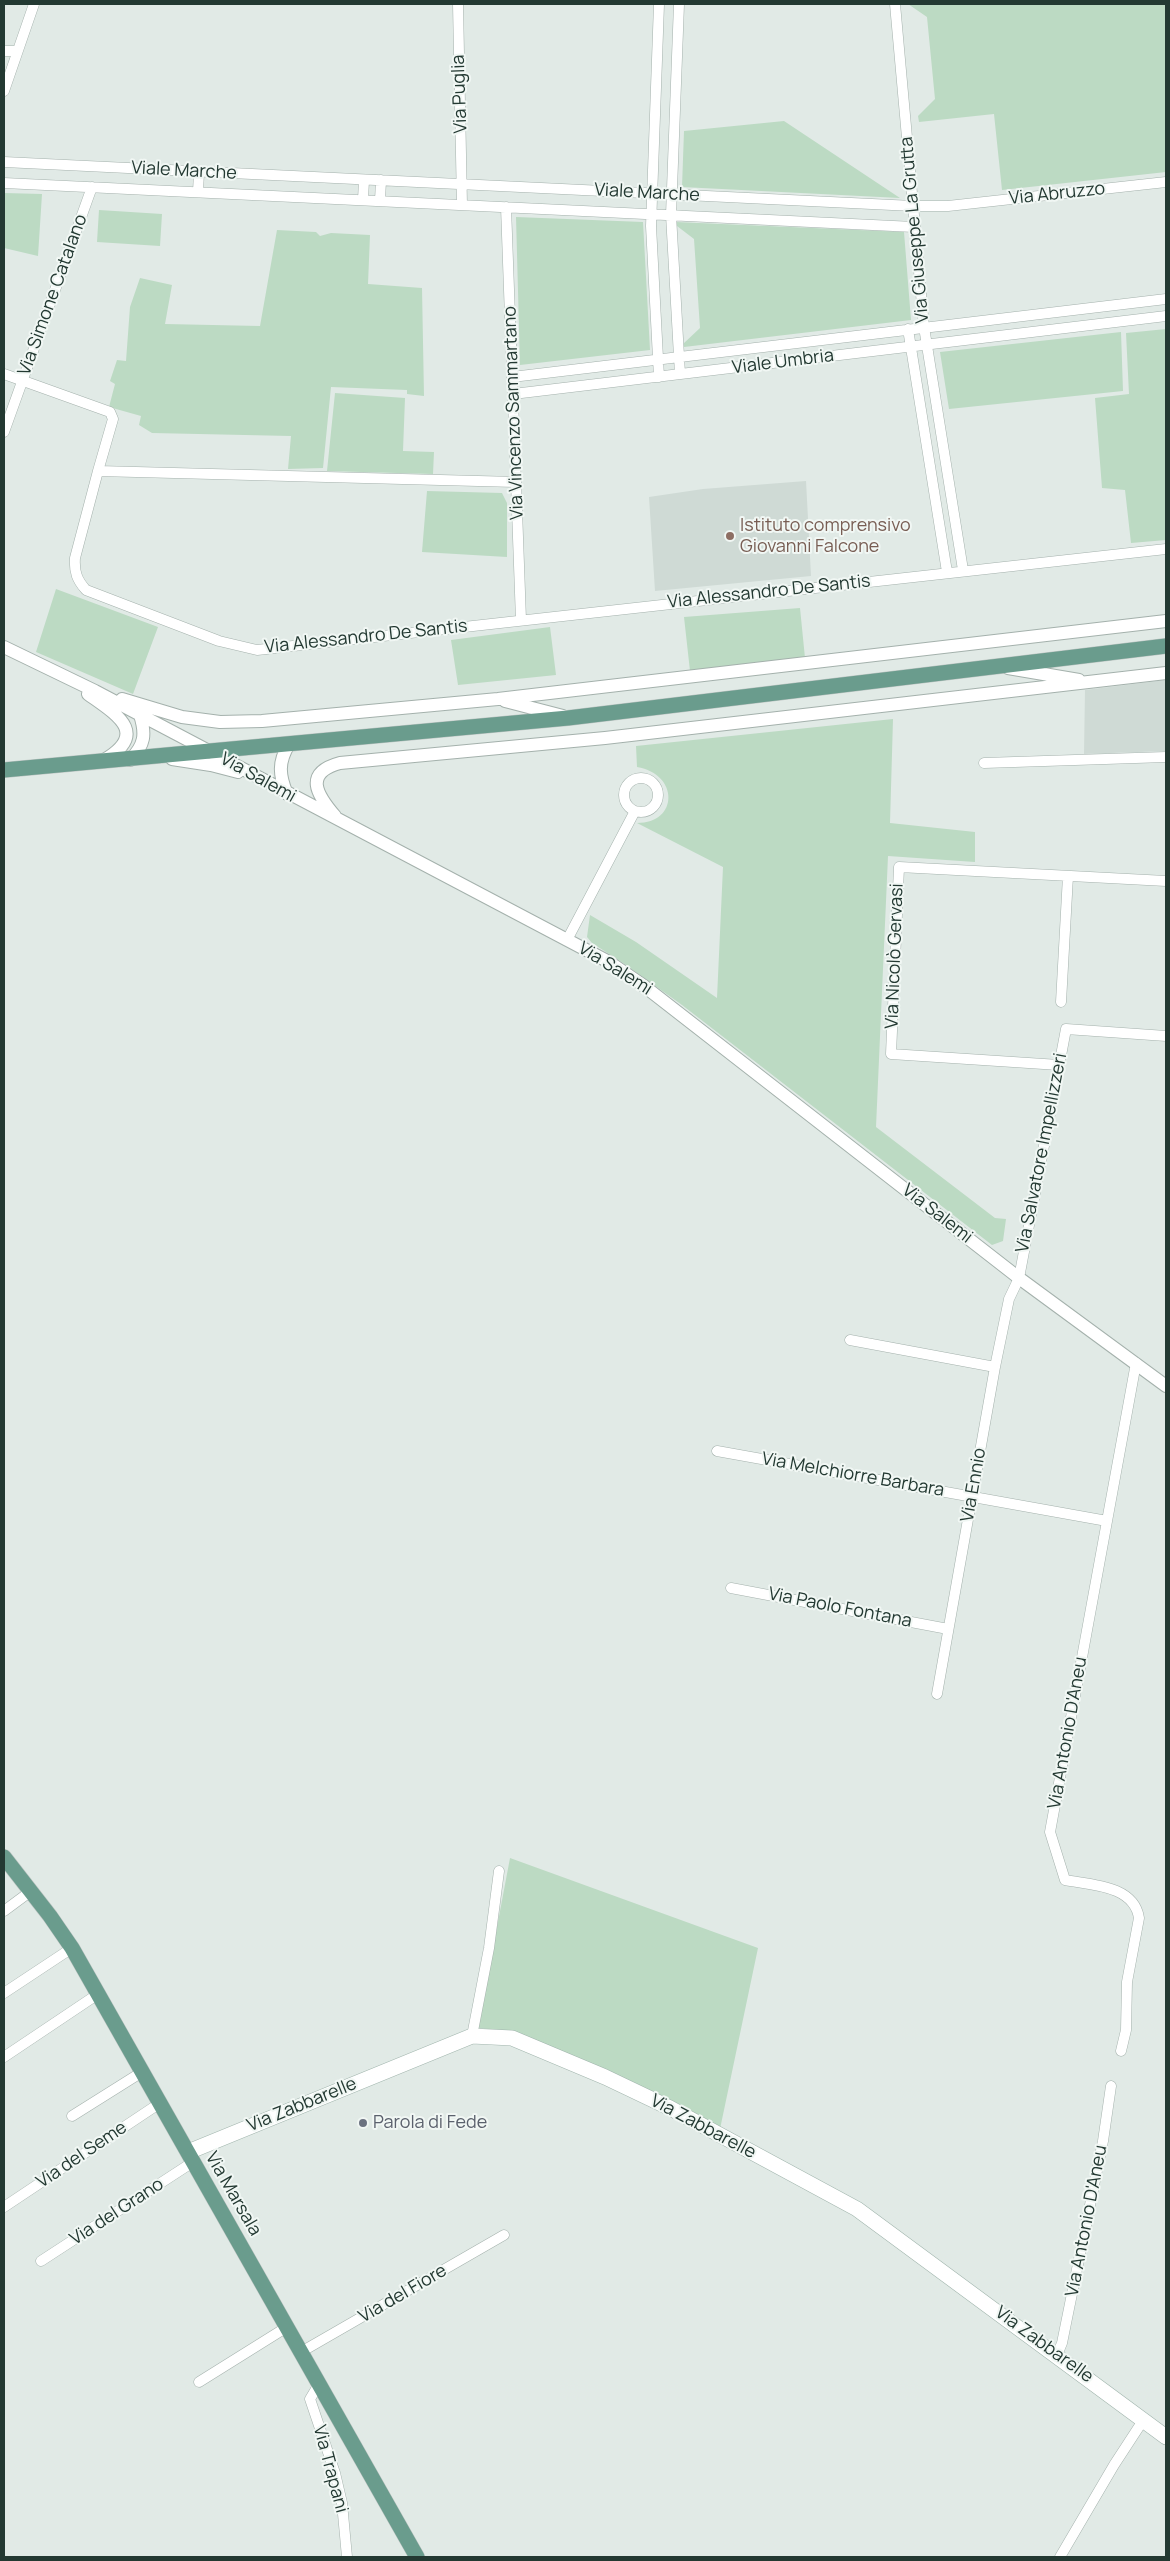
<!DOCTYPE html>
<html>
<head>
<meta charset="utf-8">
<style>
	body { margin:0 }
	#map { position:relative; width:1170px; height:2561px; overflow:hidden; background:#e1eae6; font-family:Manrope,sans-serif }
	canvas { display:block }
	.frame { position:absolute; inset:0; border:5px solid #233932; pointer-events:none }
</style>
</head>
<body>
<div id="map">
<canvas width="1170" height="2561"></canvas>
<div class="frame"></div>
</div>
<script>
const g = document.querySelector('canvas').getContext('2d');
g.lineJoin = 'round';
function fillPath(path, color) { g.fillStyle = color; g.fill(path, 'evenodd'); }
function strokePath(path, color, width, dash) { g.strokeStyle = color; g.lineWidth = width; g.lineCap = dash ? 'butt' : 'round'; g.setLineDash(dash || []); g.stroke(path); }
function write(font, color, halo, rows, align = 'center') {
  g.font = font + ' Manrope,sans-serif'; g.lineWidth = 4; g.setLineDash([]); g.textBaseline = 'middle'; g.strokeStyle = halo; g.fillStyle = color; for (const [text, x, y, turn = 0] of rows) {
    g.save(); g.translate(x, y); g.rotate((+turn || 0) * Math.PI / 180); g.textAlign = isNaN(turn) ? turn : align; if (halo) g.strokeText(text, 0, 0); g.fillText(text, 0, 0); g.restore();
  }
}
const built = new Path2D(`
	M 806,481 L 811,576 L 655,591 L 649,497 L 703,489 Z
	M 1166,680 L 1166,751 L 1084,754 L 1085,690 Z`);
const green = new Path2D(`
	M 908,4 L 1166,4 L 1166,172 L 1002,190 L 994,114 L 919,122 L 918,116 L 935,99 L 927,17 Z
	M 784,121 L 900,198 L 682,187 L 684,131 Z
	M 4,193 L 42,194 L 38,256 L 4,248 Z
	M 99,210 L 162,214 L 160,246 L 97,242 Z
	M 516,217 L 643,222 L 650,350 L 520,365 Z
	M 676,222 L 904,232 L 911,320 L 684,347 L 683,344 L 700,328 L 694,239 L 677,226 Z
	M 277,230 L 316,232 L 320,236 L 331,233 L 370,235 L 368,284 L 422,288 L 424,396 L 407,394 L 407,390 L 331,387 L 323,468 L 288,469 L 291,436 L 152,433 L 139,425 L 141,416 L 109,407 L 115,384 L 110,381 L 117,360 L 126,361 L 130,307 L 140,278 L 172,285 L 165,324 L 260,326 Z
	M 1166,329 L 1166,540 L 1131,543 L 1125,490 L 1102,488 L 1095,398 L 1129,394 L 1126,333 Z
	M 1121,332 L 1123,391 L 949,409 L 940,352 Z
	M 335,393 L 405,398 L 403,451 L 434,452 L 433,474 L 327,471 Z
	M 427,491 L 502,493 L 507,503 L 507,557 L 422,552 Z
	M 56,589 L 158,627 L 133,694 L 36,652 Z
	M 800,608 L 805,658 L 690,671 L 684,617 Z
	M 550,627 L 556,675 L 458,685 L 451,640 Z
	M 893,719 L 890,823 L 975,832 L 975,862 L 888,856 L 876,1127 L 995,1218 L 1006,1219 L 1003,1241 L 992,1245 L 682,1005 L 623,963 L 592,943 L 587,937 L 590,915 L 636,942 L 717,998 L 723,867 L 637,823 C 679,823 679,774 637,767 L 636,746 Z
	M 510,1858 L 758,1948 L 720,2129 L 517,2032 L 478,2028 Z`);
const minor = new Path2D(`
	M 458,4 L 462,205
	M 659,4 L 651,226 L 659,377
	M 679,4 L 671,215 L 680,374
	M 895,4 L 924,327 L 963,570
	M 4,51 L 17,51
	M 4,91 L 34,4
	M 4,162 L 913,206 L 948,206 L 1166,182
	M 4,183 L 914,227
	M 198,192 L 199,172
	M 363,200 L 364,180
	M 380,201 L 381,180
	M 506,207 L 521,620
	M 908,329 L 947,572
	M 4,374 L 110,412 L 113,419 L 98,471
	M 512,377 L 1166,299
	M 513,394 L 1166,316
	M 4,432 L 92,187
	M 516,482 L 98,471 L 75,558 C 74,572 77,580 86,590 L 219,641 L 257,650 L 1166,549
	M 984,763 L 1166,757
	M624 795a17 17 0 1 1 34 0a17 17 0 1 1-34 0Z
	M 567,940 L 635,811
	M 1061,1002 L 1068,876
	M 1059,1065 L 891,1054 L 899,867 L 1166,881
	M 850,1340 L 995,1367
	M 717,1451 L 1107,1521
	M 731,1588 L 948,1629
	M 937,1694 L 995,1367 L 1009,1299 L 1019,1278 L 1066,1029 L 1166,1036
	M 4,1911 L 31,1891
	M 4,1993 L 72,1948
	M 472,2036 L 489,1948 L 499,1871
	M 1121,2051 L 1126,2030 L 1127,1982 L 1139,1918 C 1134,1885 1091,1885 1065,1880 L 1050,1832 L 1136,1363
	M 4,2057 L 98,1994
	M 72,2116 L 142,2072
	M 4,2207 L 160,2103
	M 41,2261 L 193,2162
	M 301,2352 L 504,2235
	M 1057,2355 L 1062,2343 L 1103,2141 L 1111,2086
	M 199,2382 L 287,2327
	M 319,2384 L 310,2399 L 335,2473 L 342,2503 L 347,2557
	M 1060,2557 L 1114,2465 L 1144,2419`);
const tertiary = new Path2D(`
	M 4,647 L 95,691 L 609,962 L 644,986 L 1019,1278 L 1166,1386
	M 1008,668 L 1079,680
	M 88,694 C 116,714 150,733 104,760
	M 122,699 L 182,717 L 220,722 L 262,721 L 498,699 L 1166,621
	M 505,701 L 563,716
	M 172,759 L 211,765 L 238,772
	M 130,760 C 145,745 146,734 140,715
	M 287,794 C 279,775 278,762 289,744
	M 335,816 C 317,795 303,773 340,763 L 605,738 L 1166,673`);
const secondary = new Path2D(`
	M 188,2152 L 472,2036 L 512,2038 L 605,2077 L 670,2108 L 857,2209 L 1166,2437`);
const primary = new Path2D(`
	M 4,770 L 568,718 L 1166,646
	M 4,1857 L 50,1916 L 72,1948 L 417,2557`);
const markers = [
	[730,536,5,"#8d6e63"],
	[363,2123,5,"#6b7280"]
];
const streetNames = [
	["Via Puglia",460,94,-92],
	["Viale Marche",184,171,3],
	["Viale Marche",647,193,3],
	["Via Abruzzo",1057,194,-6],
	["Via Giuseppe La Grutta",915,230,-95],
	["Via Simone Catalano",53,295,-70],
	["Viale Umbria",783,362,-7],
	["Via Vincenzo Sammartano",514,413,-92],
	["Via Alessandro De Santis",769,592,-6],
	["Via Alessandro De Santis",366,637,-6],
	["Via Salemi",258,778,29],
	["Via Nicolò Gervasi",895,956,-88],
	["Via Salemi",615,969,32],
	["Via Salvatore Impellizzeri",1042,1153,-79],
	["Via Salemi",937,1214,38],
	["Via Melchiorre Barbara",853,1475,10],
	["Via Ennio",974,1485,-80],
	["Via Paolo Fontana",840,1608,11],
	["Via Antonio D'Aneu",1068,1733,-80],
	["Via Zabbarelle",302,2105,-22],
	["Via Zabbarelle",703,2127,28],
	["Via del Seme",82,2155,-34],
	["Via Marsala",233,2194,60],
	["Via del Grano",117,2212,-33],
	["Via Antonio D'Aneu",1087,2221,-79],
	["Via del Fiore",403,2294,-30],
	["Via Zabbarelle",1044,2345,36],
	["Via Trapani",330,2469,75]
];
const educationNames = [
	["Istituto comprensivo",740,526],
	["Giovanni Falcone",740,547]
];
const worshipNames = [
	["Parola di Fede",373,2123]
];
fillPath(built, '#cfdad5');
fillPath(green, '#bcdac3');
strokePath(minor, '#a4b1ac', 11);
strokePath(tertiary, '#a4b1ac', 14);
strokePath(secondary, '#a1b5ad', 16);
strokePath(primary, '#bdc4c2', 16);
strokePath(minor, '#fff', 10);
strokePath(tertiary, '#fff', 12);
strokePath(secondary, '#fff', 15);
strokePath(primary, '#6a9c8d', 15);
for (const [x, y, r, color] of markers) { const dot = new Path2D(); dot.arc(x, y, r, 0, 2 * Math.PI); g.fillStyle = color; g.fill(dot); strokePath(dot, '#f1f7f4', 2); }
write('18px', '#233932', '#f1f7f4', streetNames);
write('18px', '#785e54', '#f1f7f4', educationNames, 'left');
write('18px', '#5b616d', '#f1f7f4', worshipNames, 'left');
</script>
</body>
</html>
